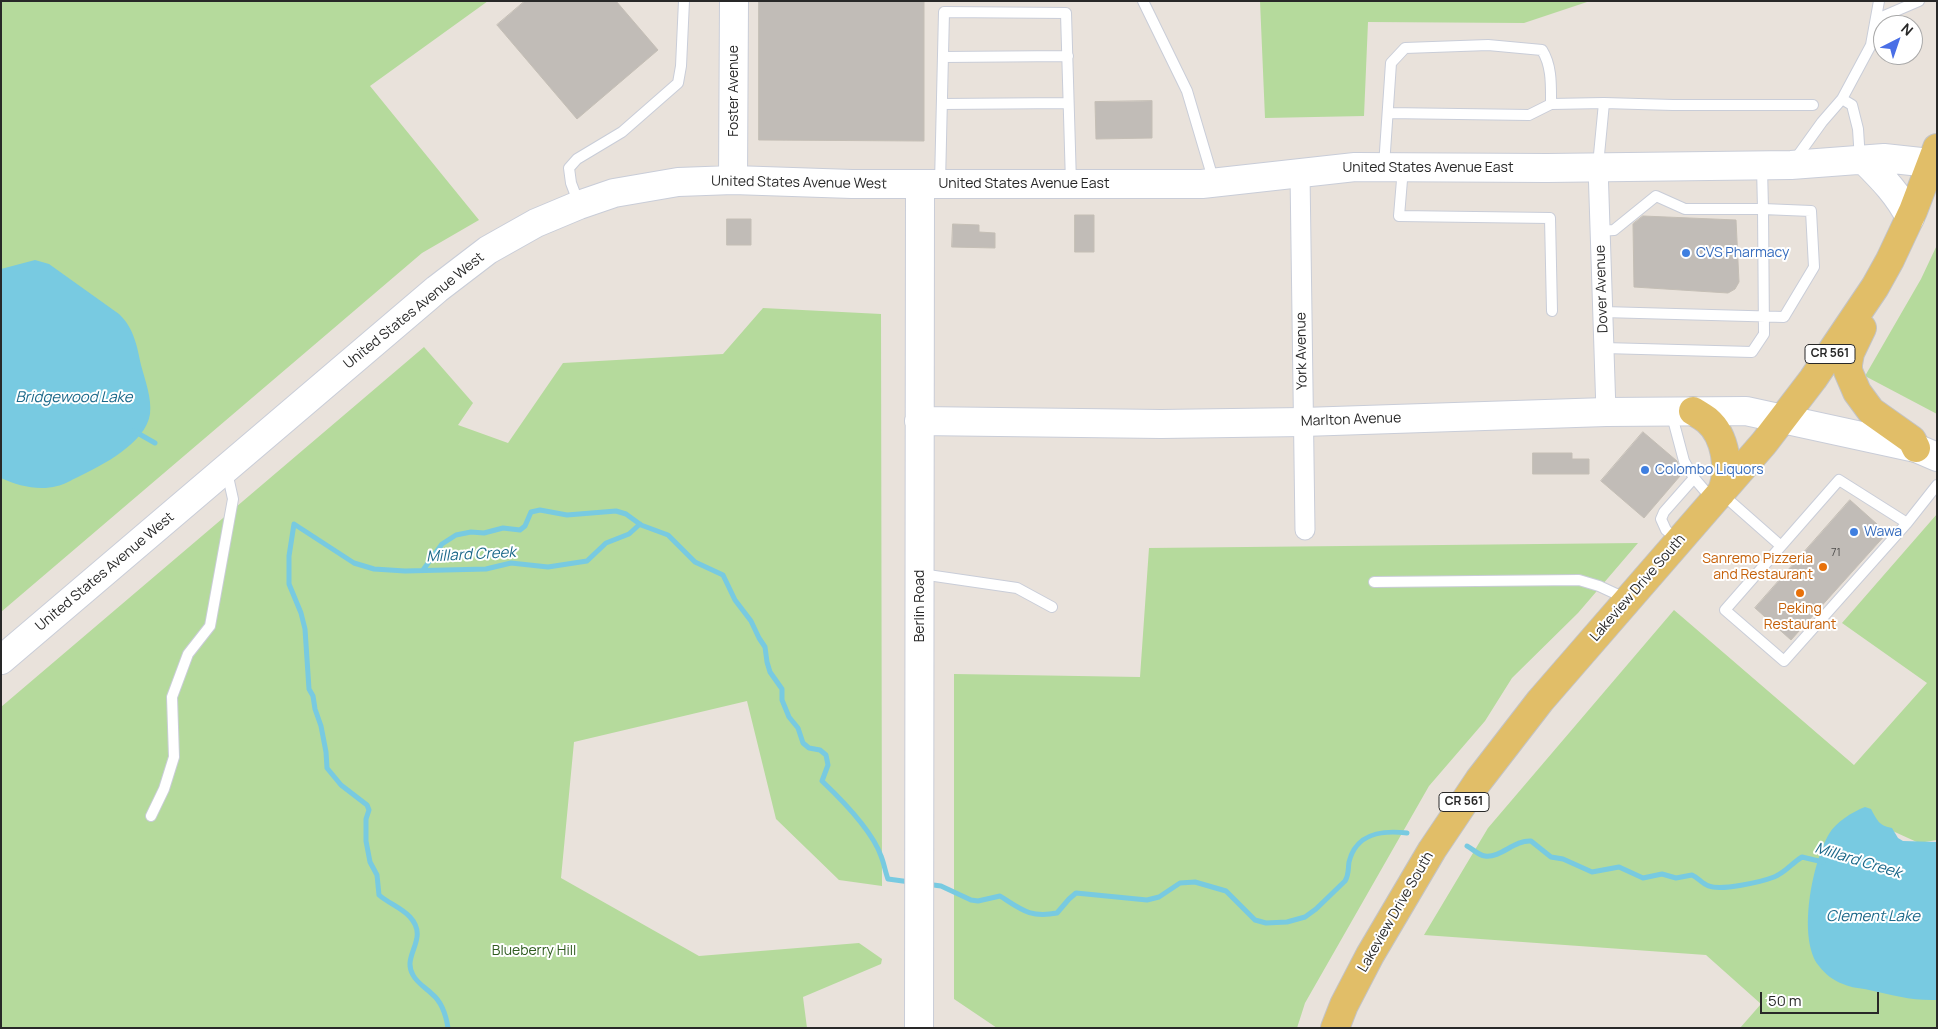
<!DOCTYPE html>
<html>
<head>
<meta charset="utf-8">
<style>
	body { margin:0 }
	#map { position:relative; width:1938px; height:1029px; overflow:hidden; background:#e9e2db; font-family:Manrope,sans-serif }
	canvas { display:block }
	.frame { position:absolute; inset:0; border:2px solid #282828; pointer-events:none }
	.north { position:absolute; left:1873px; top:15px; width:50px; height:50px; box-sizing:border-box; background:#fff; border:1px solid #a9a9a9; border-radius:50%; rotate:41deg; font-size:14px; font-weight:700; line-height:20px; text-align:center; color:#282828 }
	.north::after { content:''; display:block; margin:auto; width:18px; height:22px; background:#4a6fe6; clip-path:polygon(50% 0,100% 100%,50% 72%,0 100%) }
	.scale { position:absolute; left:1760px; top:992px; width:119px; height:22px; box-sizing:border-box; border:2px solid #282828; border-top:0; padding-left:6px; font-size:15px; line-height:18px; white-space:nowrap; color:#282828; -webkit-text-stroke:4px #fff; paint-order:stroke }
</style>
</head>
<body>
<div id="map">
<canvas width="1938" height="1029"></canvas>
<div class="frame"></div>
<div class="north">N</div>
<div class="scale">50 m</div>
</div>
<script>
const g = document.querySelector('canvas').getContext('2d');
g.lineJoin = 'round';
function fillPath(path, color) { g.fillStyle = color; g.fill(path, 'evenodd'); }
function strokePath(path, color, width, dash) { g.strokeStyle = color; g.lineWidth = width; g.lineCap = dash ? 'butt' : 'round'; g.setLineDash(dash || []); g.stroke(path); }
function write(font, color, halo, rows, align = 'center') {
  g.font = font + ' Manrope,sans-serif'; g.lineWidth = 4; g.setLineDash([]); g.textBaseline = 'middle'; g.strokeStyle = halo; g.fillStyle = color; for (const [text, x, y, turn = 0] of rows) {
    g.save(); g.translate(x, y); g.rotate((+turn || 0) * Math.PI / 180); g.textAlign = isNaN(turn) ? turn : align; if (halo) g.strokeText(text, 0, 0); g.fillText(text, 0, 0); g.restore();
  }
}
const green = new Path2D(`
	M 1,1 L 488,1 L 370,86 L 479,220 L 422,253 L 1,612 Z
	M 1260,1 L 1590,1 L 1524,23 L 1368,22 L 1364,116 L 1265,118 Z
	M 1937,245 L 1937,414 L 1865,376 L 1921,279 Z
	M 763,308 L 881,314 L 882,886 L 839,880 L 776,819 L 747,701 L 574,742 L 561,878 L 699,956 L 859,943 L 882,959 L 881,964 L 803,997 L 807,1028 L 1,1028 L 1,707 L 424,347 L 473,403 L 458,425 L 508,443 L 563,363 L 723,354 Z
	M 1937,514 L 1937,840 L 1919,843 L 1853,813 L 1937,995 L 1937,1028 L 1740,1028 L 1761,1004 L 1706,955 L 1424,935 L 1488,828 L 1674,610 L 1854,765 L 1927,683 L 1842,623 Z
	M 1638,543 L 1578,613 L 1512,678 L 1485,721 L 1429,786 L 1305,1003 L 1297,1028 L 997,1028 L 954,999 L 954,674 L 1140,677 L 1149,548 Z`);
const water = new Path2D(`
	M 35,260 L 49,264 L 119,314 C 134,328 137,346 141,365 C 145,380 152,398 150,414 C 146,443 101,466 78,477 C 71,480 64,485 57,486 C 39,491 18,486 1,478 L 1,269 Z
	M 1865,807 L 1871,809 C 1877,820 1879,826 1892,828 L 1898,838 L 1903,841 L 1937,842 L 1937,1000 C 1913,1001 1892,995 1869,990 C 1861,988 1851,988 1843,984 C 1834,981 1825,974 1819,966 C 1797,939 1812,863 1829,834 C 1836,822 1852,812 1865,807 Z`);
const stream = new Path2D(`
	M 134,431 L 155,443
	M 423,570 L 442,544 L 456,535 L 471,532 L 484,533 L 503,528 L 520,530 L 525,526 L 531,512 L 540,510 L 567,515 L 616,511 L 626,514 L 641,525 L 668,535 L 695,562 L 723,575 L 735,600 L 751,621 L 759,638 L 765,647 L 767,662 L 770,672 L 782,689 L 782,700 L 789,717 L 798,728 L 803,743 L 809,748 L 820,750 L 826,755 L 828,765 L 822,781 C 842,800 872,830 881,856 C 884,863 885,871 888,879 L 910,882
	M 1467,846 C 1473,849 1478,855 1485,856 C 1501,858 1514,840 1531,841 L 1551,857 L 1563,859 L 1592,872 L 1619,867 L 1643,878 L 1662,874 L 1676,878 L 1692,875 C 1699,878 1702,884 1709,886 C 1721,891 1761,882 1774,877 C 1785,873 1792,863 1802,857 L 1823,862
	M 926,884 L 941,886 L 971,900 L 978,901 L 1000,896 C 1022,910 1030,918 1057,913 L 1069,899 L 1076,893 L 1147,900 L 1159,897 L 1180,883 L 1195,882 L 1226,891 L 1255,920 L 1266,923 L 1287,922 L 1305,917 L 1316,909 L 1345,881 C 1349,875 1348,869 1349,862 C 1356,833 1382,830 1407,833
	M 448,1028 C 446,1015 442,1002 432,994 C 426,988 417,983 413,975 C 401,955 430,939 410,917 C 402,908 388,903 379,895 L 377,875 L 370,862 L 366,841 L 366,819 L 369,810 L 367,805 L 341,785 L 327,768 L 326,752 L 321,726 L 315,709 L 313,696 L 309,689 L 305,629 L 301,613 L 289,584 L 289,556 L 294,524 L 354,563 L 374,569 L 405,571 L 486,569 L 511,563 L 548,567 L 587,561 L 606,543 L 629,534 L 640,524`);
const building = new Path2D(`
	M 525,1 L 616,1 L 658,50 L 577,119 L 497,25 Z
	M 759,1 L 924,1 L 924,141 L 759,140 Z
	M 1152,101 L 1152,138 L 1096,139 L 1095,102 Z
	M 1075,215 L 1094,215 L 1094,252 L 1075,252 Z
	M 1643,216 L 1736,220 L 1739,282 L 1735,289 L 1728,293 L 1634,287 L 1633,224 Z
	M 727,219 L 751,219 L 751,245 L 727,245 Z
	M 953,224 L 979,225 L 979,232 L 995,233 L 995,248 L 952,247 Z
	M 1643,432 L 1677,461 L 1680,468 L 1680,476 L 1644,518 L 1601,481 Z
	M 1533,453 L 1572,453 L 1572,459 L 1589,459 L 1589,474 L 1533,474 Z
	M 1850,500 L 1887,533 L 1791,640 L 1755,608 Z`);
const lane = new Path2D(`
	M 1143,1 L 1187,91 L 1214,182
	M 1877,19 L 1919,1
	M 943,57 L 1068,56
	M 1842,99 L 1871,45 L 1879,1
	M 1604,103 L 1673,105 L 1813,105
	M 942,104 L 1068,103
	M 1551,104 L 1604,103 L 1598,165
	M 1794,161 L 1822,122 L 1842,99 L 1852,105 L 1858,129 L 1860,160
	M 1384,166 L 1391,63 L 1405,48 L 1488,45 L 1542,50 C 1552,66 1551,85 1551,104 L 1529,115 L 1388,113
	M 1403,168 L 1399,216 L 1550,218 L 1552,311
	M 940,183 L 944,12 L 1066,13 L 1071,183
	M 579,204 L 571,183 L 569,168 L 577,159 L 622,132 L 678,83 L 681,66 L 684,1
	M 1600,231 L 1614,230 L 1656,196 L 1685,209 L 1763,209 L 1764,334 L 1752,352 L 1604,348
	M 1603,312 L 1784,317 L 1814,267 L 1811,211 L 1763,209 L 1762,167
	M 1671,412 L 1684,461 L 1694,478 L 1712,499
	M 1722,494 L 1781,546
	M 1907,523 L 1839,480 L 1725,610 L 1784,661 L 1907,523 L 1937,485
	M 1678,540 L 1666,530 L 1661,519 L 1664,512 L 1694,478
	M 921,574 L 1017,588 L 1052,607
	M 1374,582 L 1579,580 L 1599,586 L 1627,599
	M 151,816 L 164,789 L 174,757 L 172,697 L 188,654 L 210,626 L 233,499 L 227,472`);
const street = new Path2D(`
	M 1598,166 L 1606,412
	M 1300,173 L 1305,530`);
const secondary = new Path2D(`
	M 1865,161 C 1882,178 1899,195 1910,218
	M 733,180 L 734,1
	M 919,421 L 1161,424 L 1303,422 L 1606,412 L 1746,411 L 1916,448 L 1937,457
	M 1,660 L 437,289 L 488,250 L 536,223 L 579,205 L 614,193 L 678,182 L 733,180 L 852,184 L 1202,184 L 1355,167 L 1547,168 L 1791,165 L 1884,158 L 1930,163
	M 919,1028 L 920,184`);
const primary = new Path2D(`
	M 1862,328 L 1850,353 L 1848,364 L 1848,371 L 1857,392 L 1871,411 L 1912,440 L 1916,448
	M 1693,411 C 1698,414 1703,417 1707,420 C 1726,436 1731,471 1721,493
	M 1335,1028 L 1344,1005 L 1370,955 L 1432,850 L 1479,780 L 1540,701 L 1764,443 L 1813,379 L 1875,287 L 1890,260 L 1913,211 L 1937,148`);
const markers = [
	[1686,253,5,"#3f7fe0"],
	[1645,470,5,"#3f7fe0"],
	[1854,532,5,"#3f7fe0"],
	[1823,567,5,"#e8710a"],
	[1800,593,5,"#e8710a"]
];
const numberNames = [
	["71",1836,553]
];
const shields = [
	[1830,354,50],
	[1464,802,50]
];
const shieldNames = [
	["CR 561",1830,354],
	["CR 561",1464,802]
];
const streetNames = [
	["Foster Avenue",734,91,-90],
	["United States Avenue East",1428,168],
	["United States Avenue West",799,183,1],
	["United States Avenue East",1024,184],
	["Dover Avenue",1602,289,-92],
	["United States Avenue West",414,311,-39],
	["York Avenue",1302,351,-91],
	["Marlton Avenue",1351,420,-2],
	["United States Avenue West",105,572,-40],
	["Lakeview Drive South",1638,588,-49],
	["Berlin Road",920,606,-90],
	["Lakeview Drive South",1396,912,-60]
];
const shopNames = [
	["CVS Pharmacy",1696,253],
	["Colombo Liquors",1655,470],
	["Wawa",1864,532]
];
const foodNames = [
	["Sanremo Pizzeria",1813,559],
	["and Restaurant",1813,575],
	["Peking",1800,609,"center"],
	["Restaurant",1800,625,"center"]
];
const parkNames = [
	["Blueberry Hill",534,951]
];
const waterNames = [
	["Bridgewood Lake",74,398],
	["Millard Creek",471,555,-3],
	["Millard Creek",1858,861,17],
	["Clement Lake",1873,917]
];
fillPath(green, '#b5da9c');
fillPath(water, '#78cae1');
strokePath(stream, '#78cae1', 5);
fillPath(building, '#c1bcb7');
strokePath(building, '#c4beb5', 1);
strokePath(lane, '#c9cdd8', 12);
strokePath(street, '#c9cdd8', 21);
strokePath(secondary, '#c9cdd8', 30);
strokePath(primary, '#c3c3c3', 30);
strokePath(lane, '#fff', 10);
strokePath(street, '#fff', 19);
strokePath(secondary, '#fff', 28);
strokePath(primary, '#e1be68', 28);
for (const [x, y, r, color] of markers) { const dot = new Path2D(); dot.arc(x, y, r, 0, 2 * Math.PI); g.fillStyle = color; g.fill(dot); strokePath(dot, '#fff', 2); }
write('11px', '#4e4d4c', null, numberNames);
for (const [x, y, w] of shields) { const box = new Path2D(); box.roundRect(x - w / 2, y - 9.5, w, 19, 4); g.fillStyle = '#fff'; g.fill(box); strokePath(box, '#282828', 1); }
write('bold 12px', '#282828', null, shieldNames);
write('14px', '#282828', '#fff', streetNames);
write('14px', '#366cbe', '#fff', shopNames, 'left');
write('14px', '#c56008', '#fff', foodNames, 'right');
write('14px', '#305c20', '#fff', parkNames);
write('italic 15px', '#1b6889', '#fff', waterNames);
</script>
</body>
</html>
